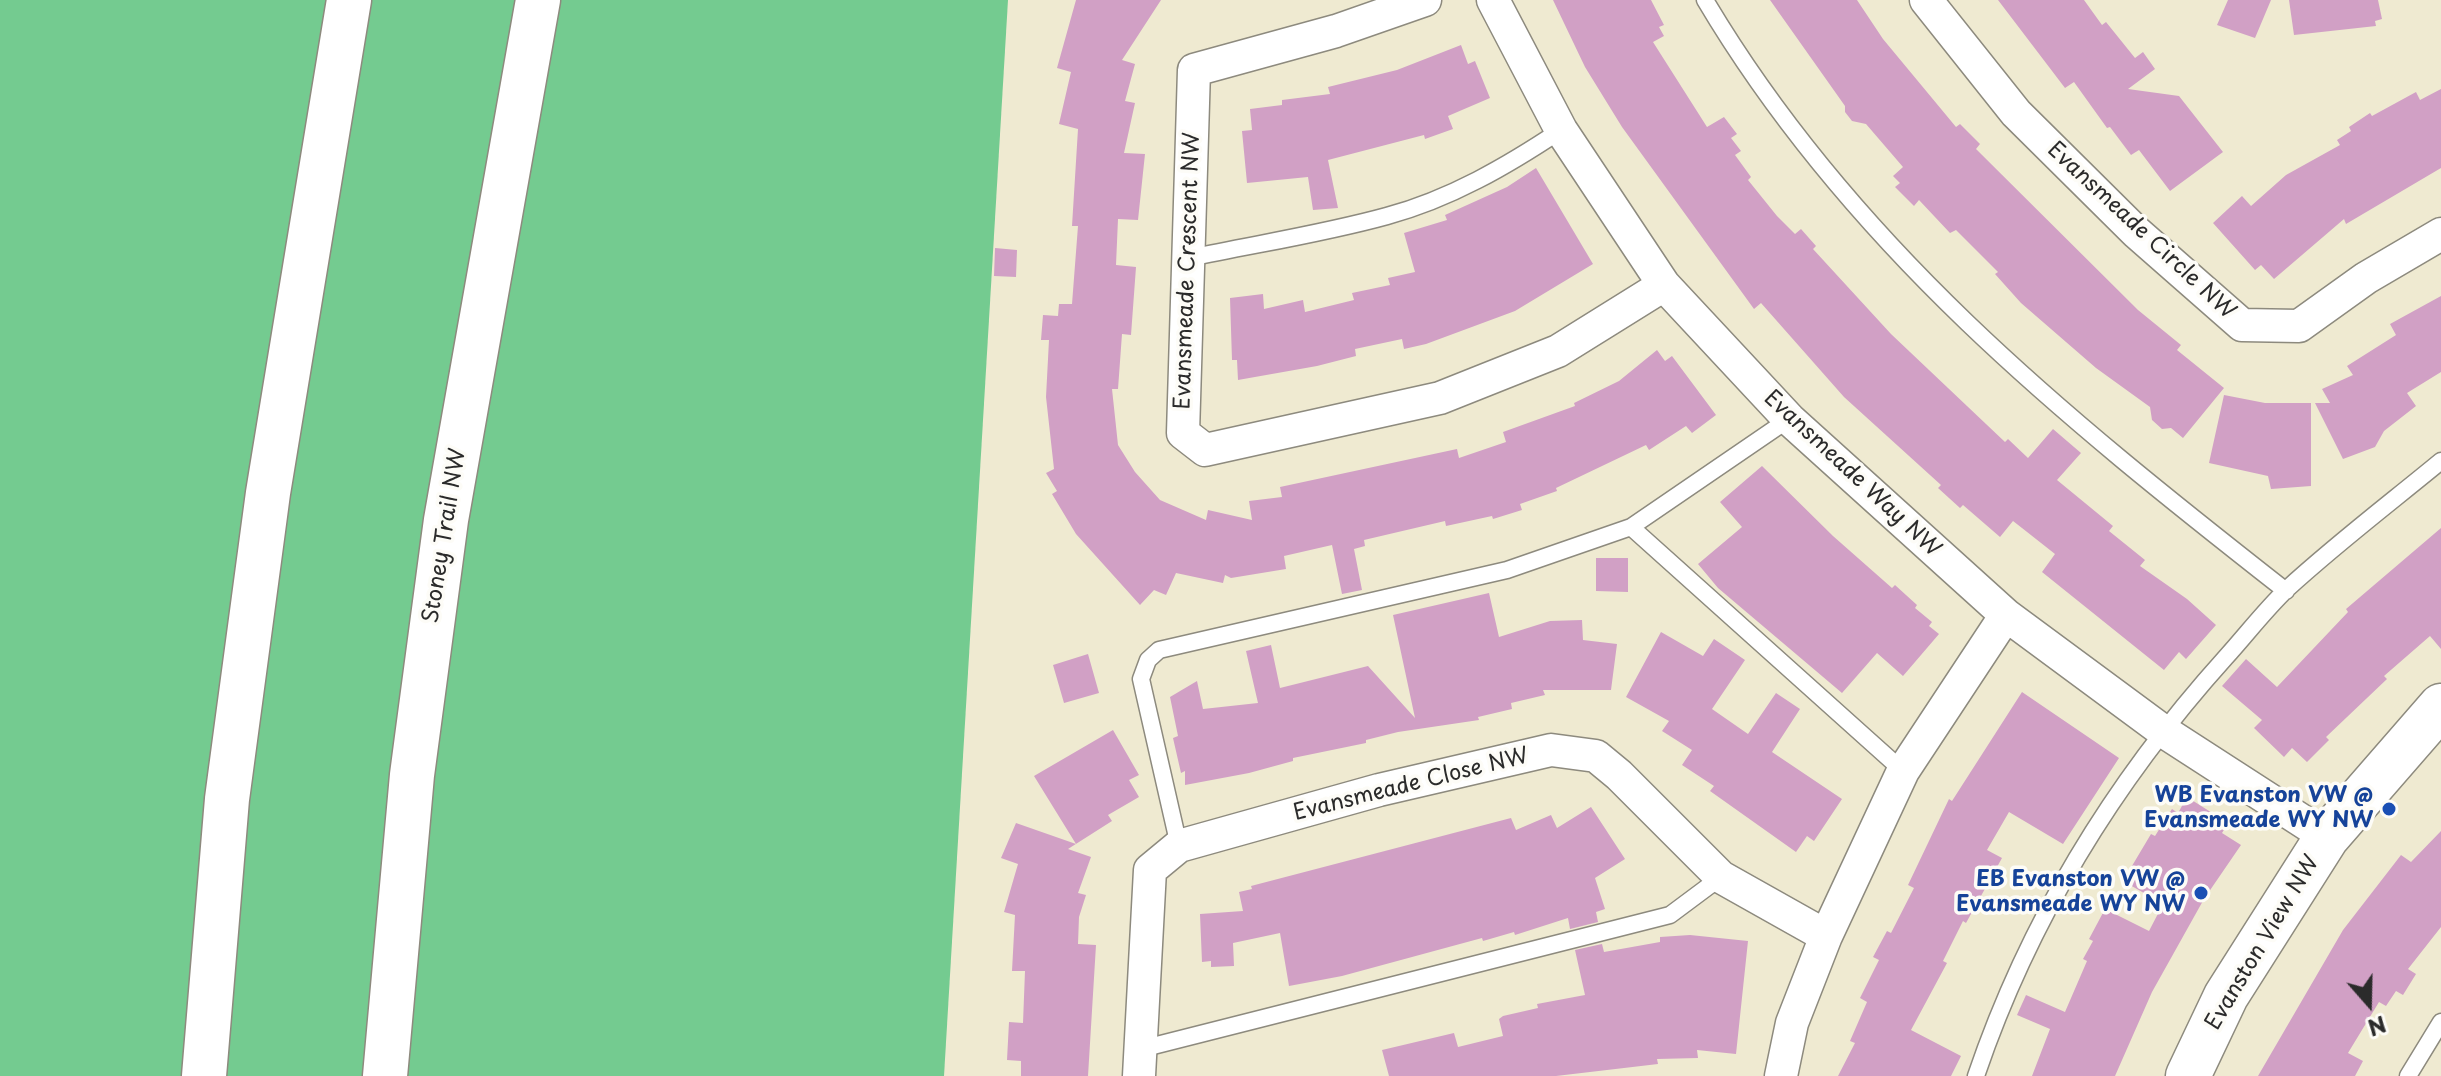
<!DOCTYPE html>
<html>
<head>
<meta charset="utf-8">
<style>
	body { margin:0 }
	#map { position:relative; width:2441px; height:1076px; overflow:hidden; background:#efead1; font-family:"Playpen Sans",sans-serif }
	canvas { display:block }
	.north { position:absolute; left:2329px; top:964px; width:80px; height:80px; -webkit-text-stroke:6px #fdfcf7; paint-order:stroke; rotate:160deg; font-size:22px; font-weight:700; line-height:32px; text-align:center; color:#2b2b2b }
	.north::after { content:''; display:block; margin:auto; width:28px; height:36px; background:#2b2b2b; clip-path:polygon(50% 0,100% 100%,50% 72%,0 100%) }
</style>
</head>
<body>
<div id="map">
<canvas width="2441" height="1076"></canvas>
<div class="north">N</div>
</div>
<script>
const g = document.querySelector('canvas').getContext('2d');
g.lineJoin = 'round';
function fillPath(path, color) { g.fillStyle = color; g.fill(path, 'evenodd'); }
function strokePath(path, color, width, dash) { g.strokeStyle = color; g.lineWidth = width; g.lineCap = dash ? 'butt' : 'round'; g.setLineDash(dash || []); g.stroke(path); }
function write(font, color, halo, rows, align = 'center') {
  g.font = font + ' "Playpen Sans",sans-serif'; g.lineWidth = 7; g.setLineDash([]); g.textBaseline = 'middle'; g.strokeStyle = halo; g.fillStyle = color; for (const [text, x, y, turn = 0] of rows) {
    g.save(); g.translate(x, y); g.rotate((+turn || 0) * Math.PI / 180); g.textAlign = isNaN(turn) ? turn : align; if (halo) g.strokeText(text, 0, 0); g.fillText(text, 0, 0); g.restore();
  }
}
const green = new Path2D(`
	M 0,0 L 1008,0 L 944,1076 L 0,1076 Z`);
const building = new Path2D(`
	M 1076,0 L 1161,0 L 1122,60 L 1135,64 L 1125,101 L 1135,103 L 1124,153 L 1145,154 L 1138,220 L 1118,219 L 1116,265 L 1136,267 L 1131,335 L 1122,334 L 1118,389 L 1112,389 L 1118,445 L 1135,472 L 1160,500 L 1206,520 L 1208,510 L 1252,520 L 1249,501 L 1282,497 L 1280,487 L 1457,449 L 1459,458 L 1506,442 L 1503,432 L 1575,406 L 1574,403 L 1619,381 L 1657,350 L 1665,361 L 1672,356 L 1716,415 L 1692,433 L 1686,426 L 1649,450 L 1646,445 L 1556,488 L 1557,491 L 1520,504 L 1522,510 L 1493,519 L 1492,516 L 1446,526 L 1445,521 L 1364,540 L 1365,546 L 1354,549 L 1362,590 L 1342,594 L 1332,545 L 1284,556 L 1286,569 L 1231,578 L 1225,575 L 1223,583 L 1176,573 L 1166,595 L 1154,590 L 1140,605 L 1076,534 L 1052,494 L 1057,491 L 1046,473 L 1054,469 L 1046,397 L 1049,340 L 1041,340 L 1043,315 L 1058,316 L 1059,304 L 1072,304 L 1078,226 L 1072,226 L 1078,129 L 1059,124 L 1071,72 L 1057,68 Z
	M 1553,0 L 1651,0 L 1664,25 L 1659,27 L 1664,36 L 1653,42 L 1707,127 L 1724,117 L 1737,134 L 1731,138 L 1741,151 L 1735,155 L 1751,177 L 1748,180 L 1777,216 L 1795,234 L 1801,229 L 1816,246 L 1813,249 L 1891,334 L 2005,442 L 2008,439 L 2028,458 L 2053,429 L 2081,453 L 2057,480 L 2113,526 L 2109,531 L 2145,560 L 2140,566 L 2187,599 L 2216,625 L 2186,659 L 2179,652 L 2164,670 L 2042,572 L 2055,554 L 2022,528 L 2013,521 L 2000,537 L 1963,505 L 1960,508 L 1938,488 L 1941,485 L 1844,397 L 1761,303 L 1754,309 L 1622,127 L 1585,67 Z
	M 1770,0 L 1857,0 L 1883,39 L 1956,127 L 1960,124 L 1980,144 L 1976,149 L 2138,310 L 2181,345 L 2177,350 L 2224,388 L 2183,438 L 2171,428 L 2162,429 L 2152,420 L 2150,407 L 2096,368 L 2021,303 L 1995,274 L 1998,272 L 1956,230 L 1950,233 L 1919,200 L 1914,206 L 1895,187 L 1900,183 L 1893,176 L 1903,167 L 1866,124 L 1852,121 L 1845,112 L 1845,106 Z
	M 1998,0 L 2084,0 L 2102,25 L 2106,22 L 2135,58 L 2143,52 L 2155,69 L 2128,89 L 2179,96 L 2223,152 L 2170,191 L 2139,150 L 2131,155 L 2110,127 L 2107,128 L 2074,82 L 2065,88 Z
	M 2228,0 L 2271,0 L 2255,38 L 2217,25 Z
	M 2289,0 L 2378,0 L 2382,19 L 2375,21 L 2376,26 L 2294,35 Z
	M 1461,45 L 1468,64 L 1475,61 L 1490,98 L 1448,116 L 1453,129 L 1425,139 L 1424,135 L 1328,160 L 1338,208 L 1313,210 L 1308,177 L 1247,183 L 1242,131 L 1252,130 L 1250,109 L 1282,105 L 1282,100 L 1330,94 L 1328,87 L 1397,70 Z
	M 2441,89 L 2441,168 L 2346,224 L 2344,219 L 2274,279 L 2261,265 L 2255,270 L 2213,223 L 2242,196 L 2251,206 L 2286,175 L 2340,145 L 2337,140 L 2351,131 L 2349,127 L 2370,113 L 2372,116 L 2416,92 L 2420,100 Z
	M 1536,168 L 1593,264 L 1515,311 L 1426,344 L 1404,349 L 1402,339 L 1355,349 L 1356,356 L 1317,366 L 1238,380 L 1237,360 L 1232,360 L 1230,298 L 1263,294 L 1264,309 L 1303,300 L 1305,312 L 1354,300 L 1352,293 L 1390,285 L 1388,278 L 1415,272 L 1404,233 L 1447,220 L 1445,215 L 1507,187 Z
	M 995,248 L 1017,250 L 1016,277 L 994,276 Z
	M 2441,296 L 2441,372 L 2407,393 L 2416,406 L 2384,431 L 2375,447 L 2343,459 L 2315,403 L 2330,403 L 2322,389 L 2353,375 L 2347,366 L 2396,335 L 2390,324 Z
	M 2224,395 L 2265,403 L 2311,403 L 2311,486 L 2271,489 L 2268,476 L 2209,463 Z
	M 1762,466 L 1833,536 L 1892,588 L 1895,585 L 1917,605 L 1915,608 L 1932,622 L 1929,626 L 1939,634 L 1903,676 L 1877,653 L 1842,693 L 1718,588 L 1698,564 L 1742,527 L 1720,502 Z
	M 2441,528 L 2441,649 L 2430,636 L 2384,676 L 2387,679 L 2326,737 L 2329,740 L 2307,762 L 2292,748 L 2284,757 L 2254,728 L 2262,720 L 2222,686 L 2246,659 L 2277,687 L 2348,612 L 2346,609 Z
	M 1596,558 L 1628,558 L 1628,592 L 1596,591 Z
	M 1489,593 L 1499,637 L 1550,621 L 1582,620 L 1583,640 L 1617,644 L 1611,690 L 1543,690 L 1545,695 L 1511,703 L 1512,709 L 1478,717 L 1479,720 L 1398,732 L 1366,740 L 1366,743 L 1293,758 L 1293,761 L 1249,773 L 1185,785 L 1185,771 L 1181,773 L 1173,738 L 1178,736 L 1170,697 L 1197,681 L 1203,709 L 1258,703 L 1246,651 L 1271,645 L 1280,688 L 1368,666 L 1415,718 L 1393,615 Z
	M 1661,632 L 1703,656 L 1714,639 L 1745,660 L 1712,709 L 1748,734 L 1776,693 L 1800,709 L 1772,752 L 1842,799 L 1814,841 L 1807,836 L 1796,852 L 1710,791 L 1714,786 L 1682,765 L 1692,750 L 1662,731 L 1669,721 L 1626,697 Z
	M 1088,654 L 1099,693 L 1064,703 L 1053,665 Z
	M 2022,692 L 2119,758 L 2063,844 L 2009,812 L 1987,850 L 2002,858 L 1966,923 L 1963,921 L 1943,961 L 1947,963 L 1911,1030 L 1961,1056 L 1951,1076 L 1838,1076 L 1855,1043 L 1850,1041 L 1867,1002 L 1860,998 L 1879,960 L 1873,957 L 1887,931 L 1891,933 L 1914,888 L 1908,885 L 1949,799 L 1952,801 Z
	M 1113,730 L 1139,775 L 1129,780 L 1139,797 L 1108,815 L 1112,821 L 1068,849 L 1091,857 L 1078,893 L 1086,895 L 1079,917 L 1078,944 L 1096,945 L 1088,1076 L 1021,1076 L 1021,1061 L 1007,1060 L 1009,1022 L 1023,1023 L 1025,971 L 1012,971 L 1015,915 L 1004,912 L 1018,864 L 1001,858 L 1016,823 L 1076,844 L 1034,776 Z
	M 2187,797 L 2228,823 L 2222,833 L 2241,845 L 2204,899 L 2152,992 L 2115,1076 L 2032,1076 L 2050,1029 L 2017,1015 L 2026,995 L 2065,1012 L 2087,961 L 2083,959 L 2093,941 L 2089,939 L 2105,909 L 2149,931 L 2163,904 L 2123,881 L 2151,834 L 2155,836 L 2172,809 L 2178,813 Z
	M 1591,807 L 1625,859 L 1595,878 L 1605,909 L 1596,912 L 1598,922 L 1570,929 L 1568,918 L 1515,935 L 1514,932 L 1483,941 L 1482,938 L 1342,976 L 1289,986 L 1280,933 L 1233,943 L 1234,966 L 1211,967 L 1211,961 L 1202,962 L 1200,914 L 1243,911 L 1239,892 L 1252,889 L 1251,886 L 1511,818 L 1516,830 L 1551,815 L 1557,828 Z
	M 2441,831 L 2441,927 L 2408,969 L 2416,974 L 2403,995 L 2396,991 L 2386,1006 L 2379,1002 L 2348,1053 L 2363,1061 L 2355,1076 L 2258,1076 L 2343,930 L 2401,855 L 2411,862 Z
	M 1690,935 L 1748,941 L 1736,1054 L 1697,1050 L 1698,1058 L 1657,1059 L 1658,1064 L 1556,1076 L 1389,1076 L 1382,1050 L 1454,1033 L 1458,1047 L 1503,1036 L 1499,1019 L 1503,1016 L 1538,1008 L 1537,1004 L 1585,995 L 1575,950 L 1602,944 L 1604,952 L 1660,942 L 1660,937 Z`);
const lane = new Path2D(`
	M 1705,0 C 1851,246 2064,417 2286,591
	M 1190,258 C 1255,244 1322,234 1387,216 C 1450,199 1507,166 1561,130
	M 1631,527 L 1903,771
	M 1179,846 L 1141,679 L 1148,660 L 1159,650 L 1507,570 L 1631,527 L 1789,419
	M 1141,1049 L 1670,915 L 1721,877
	M 1976,1076 C 2029,920 2116,779 2226,657 C 2246,635 2265,610 2287,589 C 2336,544 2390,503 2441,461
	M 2408,1076 L 2441,1022`);
const street = new Path2D(`
	M 1425,0 L 1336,31 L 1194,70 L 1183,433 L 1205,450 L 1440,398 L 1558,351 L 1664,285
	M 1493,0 L 1561,130 L 1664,285 L 1789,419 L 2006,615 L 2163,731 L 2327,837
	M 1926,0 L 2016,113 L 2136,232 L 2242,325 L 2299,326 L 2366,278 L 2441,234
	M 1139,1076 L 1150,870 L 1179,846 L 1379,790 L 1551,750 L 1596,756 L 1619,775 L 1721,877 L 1826,936
	M 1781,1076 L 1792,1023 L 1826,936 L 1903,771 L 2006,615`);
const secondary = new Path2D(`
	M 2188,1076 L 2226,996 L 2327,837 L 2441,706`);
const highway = new Path2D(`
	M 204,1076 L 227,799 L 268,493 L 349,0
	M 385,1076 L 412,775 L 446,520 L 538,0`);
const markers = [
	[2389,809,8,"#1a4fb4"],
	[2201,893,8,"#1a4fb4"]
];
const streetNames = [
	["Evansmeade Circle NW",2141,231,43],
	["Evansmeade Crescent NW",1188,271,-88],
	["Evansmeade Way NW",1852,474,43],
	["Stoney Trail NW",445,536,-81],
	["Evansmeade Close NW",1411,785,-14],
	["Evanston View NW",2263,943,-59]
];
const transitNames = [
	["WB Evanston VW @",2373,796],
	["Evansmeade WY NW",2373,821],
	["EB Evanston VW @",2185,880],
	["Evansmeade WY NW",2185,905]
];
fillPath(green, '#74cb90');
fillPath(building, '#d1a0c5');
strokePath(lane, '#8d8a7e', 19);
strokePath(street, '#8d8a7e', 35);
strokePath(secondary, '#8d8a7e', 47);
strokePath(highway, '#8d8a7e', 47);
strokePath(lane, '#fff', 16);
strokePath(street, '#fff', 32);
strokePath(secondary, '#fff', 44);
strokePath(highway, '#fff', 44);
for (const [x, y, r, color] of markers) { const dot = new Path2D(); dot.arc(x, y, r, 0, 2 * Math.PI); g.fillStyle = color; g.fill(dot); strokePath(dot, '#fdfcf7', 3); }
write('22px', '#2b2b2b', '#fdfcf7', streetNames);
write('bold 22px', '#164399', '#fdfcf7', transitNames, 'right');
</script>
</body>
</html>
